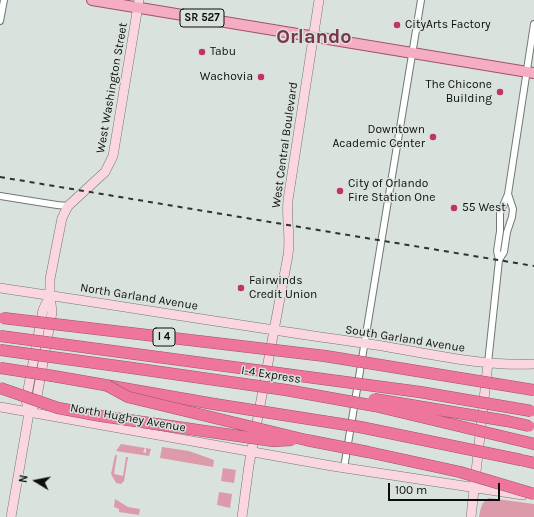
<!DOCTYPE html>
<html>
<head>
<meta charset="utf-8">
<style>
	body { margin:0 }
	#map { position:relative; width:534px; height:517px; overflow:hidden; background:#dae2dd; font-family:Karla,sans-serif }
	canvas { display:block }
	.north { position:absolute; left:16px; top:461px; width:40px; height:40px; -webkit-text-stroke:3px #dae2dd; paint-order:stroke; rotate:280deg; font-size:11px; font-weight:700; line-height:16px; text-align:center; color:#0c0e0d }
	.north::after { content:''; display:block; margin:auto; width:14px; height:18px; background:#0c0e0d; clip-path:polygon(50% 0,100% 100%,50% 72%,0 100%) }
	.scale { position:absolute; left:388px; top:483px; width:112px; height:18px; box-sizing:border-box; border:2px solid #0c0e0d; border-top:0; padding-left:5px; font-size:12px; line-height:14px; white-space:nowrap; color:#0c0e0d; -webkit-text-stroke:3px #dae2dd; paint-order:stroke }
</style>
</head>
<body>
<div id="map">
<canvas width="534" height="517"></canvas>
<div class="north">N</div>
<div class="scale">100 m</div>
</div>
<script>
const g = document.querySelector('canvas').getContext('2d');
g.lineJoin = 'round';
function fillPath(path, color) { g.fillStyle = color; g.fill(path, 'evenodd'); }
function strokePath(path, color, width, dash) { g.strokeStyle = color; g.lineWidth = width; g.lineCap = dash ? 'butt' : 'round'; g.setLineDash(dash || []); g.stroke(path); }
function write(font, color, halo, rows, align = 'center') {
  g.font = font + ' Karla,sans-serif'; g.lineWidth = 3; g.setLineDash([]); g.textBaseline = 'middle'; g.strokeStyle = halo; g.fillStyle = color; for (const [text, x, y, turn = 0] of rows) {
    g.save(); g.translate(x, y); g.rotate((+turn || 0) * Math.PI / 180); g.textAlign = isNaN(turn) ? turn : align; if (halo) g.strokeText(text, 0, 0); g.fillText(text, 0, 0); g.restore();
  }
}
const green = new Path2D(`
	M 121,444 L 145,448 L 143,452 L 146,453 L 146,448 L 151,449 L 149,456 L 116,451 Z
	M 162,447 L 189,451 L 214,460 L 213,467 L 160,458 Z
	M 115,455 L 117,455 L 114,474 L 123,476 L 126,457 L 128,457 L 124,481 L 121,484 L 116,483 L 111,474 Z
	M 223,468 L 236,470 L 234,483 L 221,481 Z
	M 219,492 L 232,494 L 230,508 L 217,505 Z
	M 489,498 L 534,504 L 534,517 L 479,517 C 481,508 481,502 489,498 Z
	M 115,499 L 128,507 L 140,509 L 139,515 L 119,512 L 119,509 L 114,507 Z`);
const street = new Path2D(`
	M 0,21 L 4,0
	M 0,196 L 57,205 L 68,206
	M 499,260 L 504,252 L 507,232 L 512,217 L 513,209 L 508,194
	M 488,363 L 499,260 L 497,251 L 500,231 L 500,213 L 508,194 L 534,24
	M 344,468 L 421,0`);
const secondary = new Path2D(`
	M 0,288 C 121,306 242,326 363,343 C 420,351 476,367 534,364
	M 0,407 L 332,466 L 523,495
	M 29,413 L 36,402 L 52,312 L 50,295 L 50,279 L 62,218 L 68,206 L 105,172 L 113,156 L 139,0
	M 11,517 L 29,413 L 26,400 L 43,310 L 50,295
	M 242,517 L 249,465 L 288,255 C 291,236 286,219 288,200 L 319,0
	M 471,517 L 488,363`);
const primary = new Path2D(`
	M 92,0 L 534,73`);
const highway = new Path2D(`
	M 53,376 L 214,404
	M 526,442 L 534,444
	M 521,460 L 534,463`);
const rail = new Path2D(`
	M 0,177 L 534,266`);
const highwayBridge = new Path2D(`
	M 3,318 L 325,356 L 534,390
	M 0,336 L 420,392 L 531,411
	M 0,350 L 132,368 L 286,390 L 375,406 L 526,442
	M 0,368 L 53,376
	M 106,385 L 128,397 L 306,440 L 368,452 L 460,472 L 534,494
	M 0,388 L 58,408 L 101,416 L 273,441 L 292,440
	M 374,399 L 507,421 L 529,426
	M 214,404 L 360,427 L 521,460`);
const markers = [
	[397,25,4,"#bf3368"],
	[202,52,4,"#bf3368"],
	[261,77,4,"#bf3368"],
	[500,92,4,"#bf3368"],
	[433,137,4,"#bf3368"],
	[340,191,4,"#bf3368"],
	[454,208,4,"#bf3368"],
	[241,288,4,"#bf3368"]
];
const shields = [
	[202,18,44],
	[164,337,22]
];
const shieldNames = [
	["SR 527",202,18],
	["I 4",164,337]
];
const poiNames = [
	["CityArts Factory",405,25],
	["Tabu",210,52],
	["Wachovia",253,77,"right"],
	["The Chicone",492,85,"right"],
	["Building",492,99,"right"],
	["Downtown",425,130,"right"],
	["Academic Center",425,144,"right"],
	["City of Orlando",348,184],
	["Fire Station One",348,198],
	["55 West",462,208],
	["Fairwinds",249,281],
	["Credit Union",249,295]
];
const streetNames = [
	["West Washington Street",112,88,-80],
	["West Central Boulevard",285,145,-82],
	["North Garland Avenue",139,297,9],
	["South Garland Avenue",405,339,9],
	["I-4 Express",271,375,9],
	["North Hughey Avenue",128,418,10]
];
const townNames = [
	["Orlando",314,37]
];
fillPath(green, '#dc9aab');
strokePath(street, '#717873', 8);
strokePath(secondary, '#717873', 10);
strokePath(primary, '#9f5269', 12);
strokePath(highway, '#9f5269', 12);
strokePath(street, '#fff', 6);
strokePath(secondary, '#fad6e1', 9);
strokePath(primary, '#f5adc2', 10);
strokePath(highway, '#ee769a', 11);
strokePath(rail, '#2f3231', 2, [5, 5]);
strokePath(highwayBridge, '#9f5269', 12, []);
strokePath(highwayBridge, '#ee769a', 11);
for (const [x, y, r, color] of markers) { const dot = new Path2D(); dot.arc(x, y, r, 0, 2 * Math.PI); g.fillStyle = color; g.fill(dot); strokePath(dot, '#dae2dd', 1.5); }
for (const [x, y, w] of shields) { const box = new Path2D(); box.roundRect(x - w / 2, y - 9, w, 18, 3); g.fillStyle = '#dae2dd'; g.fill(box); strokePath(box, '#0c0e0d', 1); }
write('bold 11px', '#0c0e0d', null, shieldNames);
write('12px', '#0c0e0d', '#dae2dd', poiNames, 'left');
write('12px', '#0c0e0d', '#dae2dd', streetNames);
write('bold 20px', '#7b354b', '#dae2dd', townNames);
</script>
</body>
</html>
